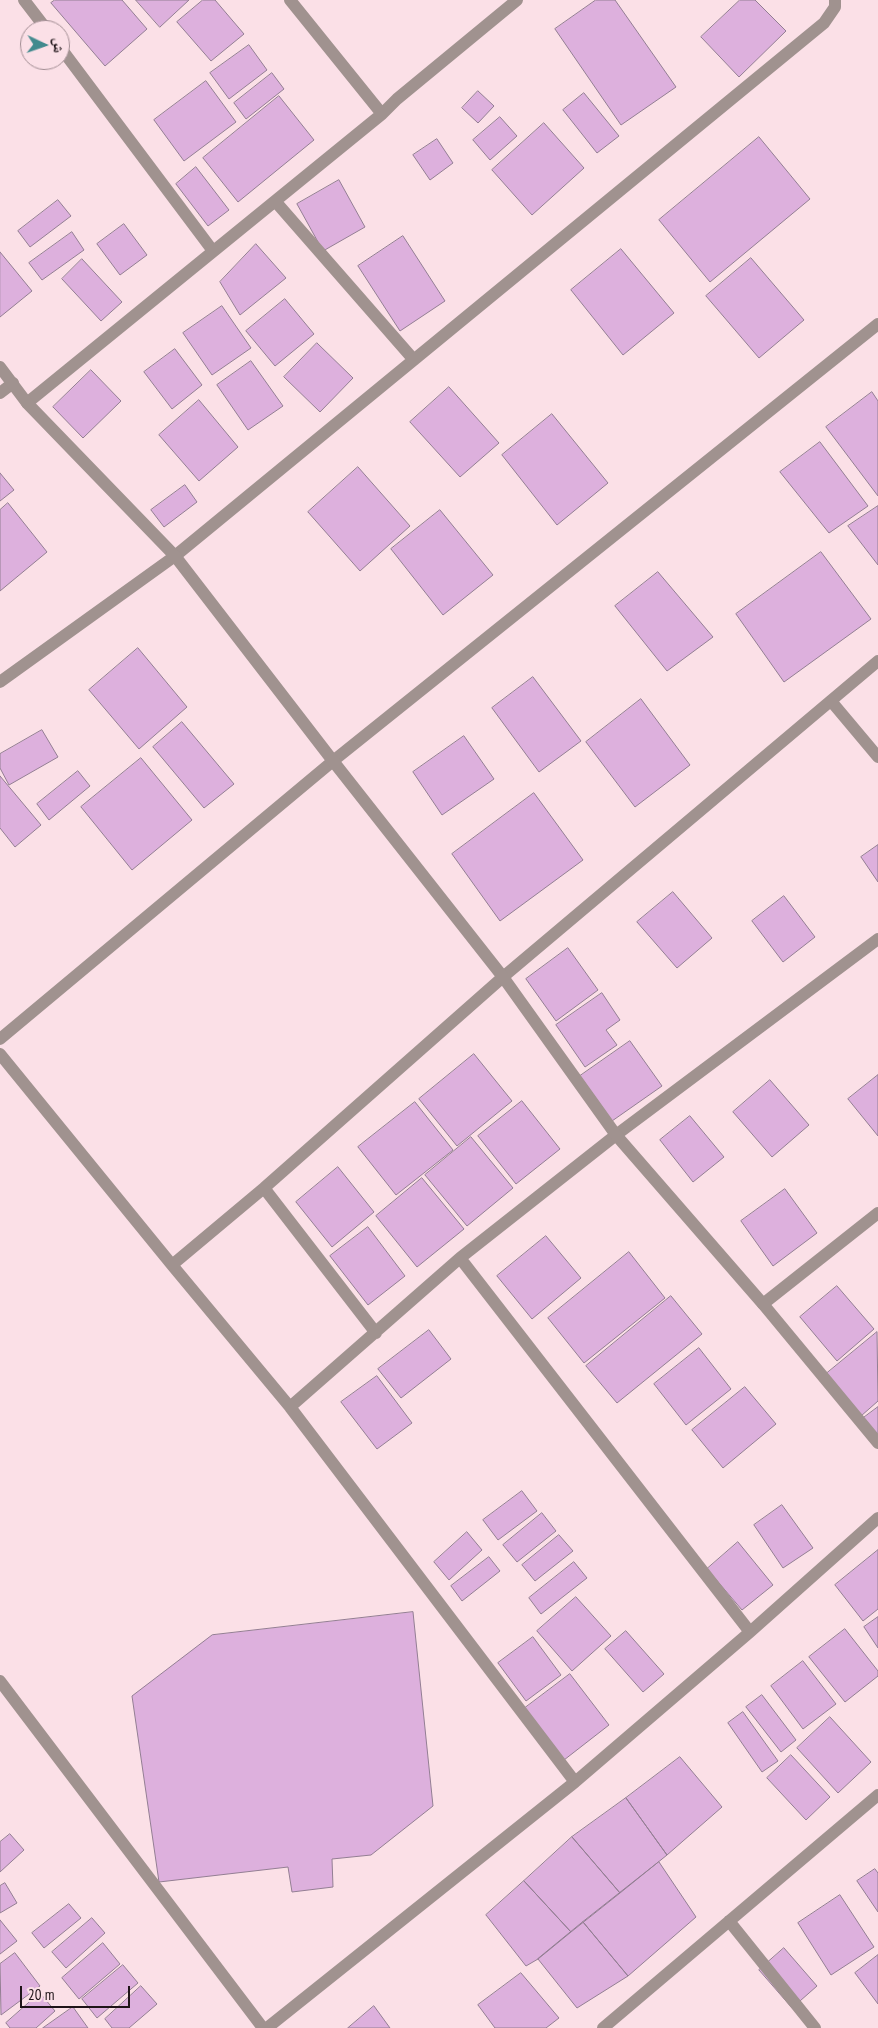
<!DOCTYPE html>
<html>
<head>
<meta charset="utf-8">
<style>
	body { margin:0 }
	#map { position:relative; width:878px; height:2028px; overflow:hidden; background:#fbe0e7; font-family:"PT Sans Narrow","Noto Naskh Arabic",sans-serif }
	canvas { display:block }
	.north { position:absolute; left:20px; top:20px; width:50px; height:50px; box-sizing:border-box; background:#fbe0e7; border:1px solid #a38e94; border-radius:50%; rotate:93deg; font-size:14px; font-weight:700; line-height:20px; text-align:center; color:#1f1418 }
	.north::after { content:''; display:block; margin:auto; width:18px; height:22px; background:#428a8e; clip-path:polygon(50% 0,100% 100%,50% 72%,0 100%) }
	.scale { position:absolute; left:20px; top:1986px; width:110px; height:22px; box-sizing:border-box; border:2px solid #1f1418; border-top:0; padding-left:6px; font-size:15px; line-height:18px; white-space:nowrap; color:#1f1418; -webkit-text-stroke:4px #fbe0e7; paint-order:stroke }
</style>
</head>
<body>
<div id="map">
<canvas width="878" height="2028"></canvas>
<div class="north">ش</div>
<div class="scale">20 m</div>
</div>
<script>
const g = document.querySelector('canvas').getContext('2d');
g.lineJoin = 'round';
function fillPath(path, color) { g.fillStyle = color; g.fill(path, 'evenodd'); }
function strokePath(path, color, width, dash) { g.strokeStyle = color; g.lineWidth = width; g.lineCap = dash ? 'butt' : 'round'; g.setLineDash(dash || []); g.stroke(path); }
const building = new Path2D(`
	M 55,0 L 122,0 L 147,29 L 105,66 L 51,3 Z
	M 136,0 L 189,0 L 160,27 Z
	M 203,0 L 215,0 L 244,34 L 211,61 L 177,22 Z
	M 596,0 L 615,0 L 676,87 L 621,125 L 555,29 Z
	M 740,0 L 755,0 L 786,31 L 739,77 L 701,37 Z
	M 249,45 L 267,70 L 229,99 L 210,73 Z
	M 272,73 L 284,89 L 246,119 L 234,103 Z
	M 206,81 L 236,122 L 184,161 L 154,120 Z
	M 478,91 L 494,106 L 478,123 L 462,108 Z
	M 584,93 L 619,136 L 597,153 L 563,110 Z
	M 279,96 L 314,140 L 238,202 L 203,158 Z
	M 500,117 L 517,136 L 490,160 L 473,140 Z
	M 544,123 L 584,168 L 532,215 L 492,170 Z
	M 759,137 L 810,199 L 710,282 L 659,220 Z
	M 437,139 L 453,163 L 430,180 L 413,155 Z
	M 196,167 L 229,210 L 208,226 L 176,184 Z
	M 339,180 L 365,227 L 323,251 L 297,204 Z
	M 58,200 L 71,216 L 30,247 L 18,231 Z
	M 124,224 L 147,255 L 120,275 L 97,244 Z
	M 72,232 L 84,250 L 42,280 L 29,263 Z
	M 403,236 L 445,301 L 400,331 L 358,266 Z
	M 256,244 L 286,278 L 240,315 L 220,282 Z
	M 621,249 L 674,313 L 623,355 L 571,290 Z
	M 0,252 L 32,291 L 0,317 Z
	M 751,258 L 804,320 L 759,358 L 706,296 Z
	M 82,259 L 122,302 L 101,321 L 62,279 Z
	M 285,299 L 314,334 L 275,366 L 246,331 Z
	M 222,306 L 251,348 L 212,375 L 183,333 Z
	M 317,343 L 353,378 L 320,412 L 284,377 Z
	M 175,349 L 202,385 L 172,409 L 144,372 Z
	M 251,361 L 283,406 L 248,430 L 217,385 Z
	M 91,370 L 121,401 L 83,438 L 53,407 Z
	M 449,387 L 499,443 L 460,477 L 410,422 Z
	M 872,392 L 878,401 L 878,496 L 826,427 Z
	M 199,400 L 238,447 L 199,481 L 159,435 Z
	M 552,414 L 608,483 L 557,525 L 502,455 Z
	M 820,442 L 868,506 L 829,533 L 780,472 Z
	M 358,467 L 410,526 L 360,571 L 308,512 Z
	M 0,473 L 14,490 L 0,501 Z
	M 185,485 L 197,502 L 164,527 L 151,510 Z
	M 8,503 L 47,552 L 0,591 L 0,510 Z
	M 878,506 L 878,565 L 848,526 Z
	M 440,510 L 493,575 L 443,615 L 391,549 Z
	M 821,552 L 871,619 L 784,682 L 736,614 Z
	M 658,572 L 713,637 L 667,671 L 615,606 Z
	M 138,648 L 187,707 L 139,749 L 89,690 Z
	M 533,677 L 581,741 L 539,772 L 492,708 Z
	M 641,699 L 690,765 L 635,807 L 586,742 Z
	M 182,722 L 234,784 L 204,808 L 153,747 Z
	M 42,730 L 58,757 L 9,785 L 0,768 L 0,754 Z
	M 464,736 L 494,779 L 442,815 L 413,772 Z
	M 141,758 L 192,820 L 132,870 L 81,807 Z
	M 78,771 L 90,786 L 49,820 L 37,804 Z
	M 0,776 L 41,825 L 15,847 L 0,828 Z
	M 534,793 L 583,860 L 500,921 L 452,854 Z
	M 878,845 L 878,882 L 861,857 Z
	M 673,892 L 712,938 L 677,968 L 637,922 Z
	M 784,896 L 815,937 L 783,962 L 752,921 Z
	M 568,948 L 598,990 L 556,1021 L 526,979 Z
	M 602,993 L 620,1020 L 606,1030 L 617,1045 L 585,1067 L 556,1025 Z
	M 630,1041 L 662,1086 L 612,1121 L 580,1076 Z
	M 474,1054 L 512,1101 L 457,1146 L 419,1099 Z
	M 878,1075 L 878,1136 L 848,1099 Z
	M 770,1080 L 809,1125 L 772,1157 L 733,1112 Z
	M 522,1101 L 560,1149 L 516,1184 L 478,1136 Z
	M 415,1102 L 453,1150 L 396,1195 L 358,1147 Z
	M 690,1116 L 724,1157 L 693,1182 L 660,1140 Z
	M 471,1137 L 513,1188 L 467,1226 L 425,1175 Z
	M 338,1167 L 374,1212 L 332,1247 L 296,1202 Z
	M 422,1178 L 464,1229 L 417,1267 L 376,1216 Z
	M 785,1189 L 817,1233 L 773,1266 L 741,1221 Z
	M 368,1227 L 405,1276 L 368,1305 L 330,1256 Z
	M 546,1236 L 581,1278 L 532,1319 L 497,1276 Z
	M 629,1252 L 665,1298 L 584,1363 L 548,1318 Z
	M 837,1286 L 874,1329 L 837,1361 L 800,1317 Z
	M 671,1296 L 702,1334 L 617,1403 L 586,1366 Z
	M 429,1330 L 451,1359 L 401,1398 L 378,1369 Z
	M 877,1332 L 878,1401 L 861,1416 L 826,1374 Z
	M 699,1348 L 731,1389 L 686,1425 L 654,1384 Z
	M 377,1376 L 412,1423 L 377,1449 L 341,1402 Z
	M 745,1387 L 776,1424 L 723,1468 L 692,1430 Z
	M 878,1407 L 878,1440 L 862,1419 Z
	M 522,1491 L 537,1511 L 498,1540 L 483,1520 Z
	M 782,1505 L 813,1548 L 783,1568 L 754,1525 Z
	M 542,1513 L 556,1531 L 517,1562 L 503,1545 Z
	M 467,1532 L 482,1550 L 449,1580 L 434,1562 Z
	M 559,1535 L 573,1551 L 535,1581 L 522,1565 Z
	M 738,1542 L 773,1585 L 742,1610 L 707,1569 Z
	M 878,1550 L 878,1609 L 863,1621 L 835,1585 Z
	M 489,1557 L 500,1571 L 462,1601 L 451,1586 Z
	M 574,1562 L 587,1578 L 541,1614 L 529,1598 Z
	M 576,1597 L 611,1636 L 572,1671 L 537,1631 Z
	M 413,1612 L 433,1806 L 371,1855 L 332,1859 L 333,1887 L 292,1892 L 288,1867 L 159,1882 L 132,1696 L 212,1635 Z
	M 878,1617 L 878,1648 L 864,1627 Z
	M 845,1629 L 878,1671 L 878,1676 L 845,1702 L 809,1657 Z
	M 626,1631 L 664,1674 L 643,1692 L 605,1649 Z
	M 533,1637 L 561,1675 L 526,1701 L 498,1663 Z
	M 803,1661 L 836,1704 L 803,1729 L 771,1686 Z
	M 570,1674 L 609,1725 L 564,1760 L 525,1708 Z
	M 762,1695 L 796,1740 L 781,1752 L 746,1707 Z
	M 743,1712 L 778,1761 L 762,1772 L 728,1723 Z
	M 830,1717 L 871,1762 L 838,1793 L 797,1748 Z
	M 791,1755 L 830,1797 L 806,1820 L 767,1778 Z
	M 680,1757 L 722,1807 L 667,1855 L 626,1798 Z
	M 626,1798 L 667,1855 L 620,1893 L 572,1837 Z
	M 10,1834 L 24,1850 L 0,1872 L 0,1842 Z
	M 572,1837 L 620,1893 L 571,1932 L 524,1881 Z
	M 659,1862 L 696,1917 L 628,1976 L 583,1922 Z
	M 875,1869 L 878,1873 L 878,1912 L 857,1881 Z
	M 524,1881 L 571,1932 L 538,1959 L 526,1966 L 486,1915 Z
	M 5,1883 L 17,1903 L 0,1913 L 0,1886 Z
	M 840,1895 L 874,1947 L 831,1975 L 798,1923 Z
	M 69,1904 L 81,1918 L 44,1948 L 32,1933 Z
	M 92,1918 L 105,1933 L 66,1968 L 52,1952 Z
	M 0,1920 L 17,1941 L 0,1954 Z
	M 583,1922 L 628,1976 L 577,2008 L 538,1959 Z
	M 103,1943 L 120,1964 L 79,1999 L 62,1978 Z
	M 784,1948 L 817,1986 L 792,2008 L 759,1970 Z
	M 15,1953 L 40,1986 L 1,2015 L 0,1964 Z
	M 878,1955 L 878,2004 L 855,1973 Z
	M 123,1965 L 138,1983 L 97,2018 L 82,1999 Z
	M 521,1973 L 559,2018 L 546,2028 L 495,2028 L 478,2005 Z
	M 141,1986 L 157,2004 L 129,2028 L 112,2028 L 105,2019 Z
	M 40,1993 L 55,2011 L 36,2028 L 10,2028 L 6,2023 Z
	M 374,2006 L 390,2028 L 348,2028 Z
	M 73,2007 L 88,2028 L 43,2028 Z`);
const minor = new Path2D(`
	M 24,0 L 47,30
	M 290,0 L 382,114
	M 60,47 L 213,251
	M 275,201 L 414,360
	M 0,393 L 13,383
	M 27,403 L 382,114 L 397,99 L 517,0
	M 0,682 L 175,556 L 824,23 L 835,7 L 835,0
	M 831,701 L 878,757
	M 0,1039 L 333,761 L 878,324
	M 0,1054 L 172,1265 L 290,1407 L 575,1782
	M 264,1188 L 376,1333
	M 460,1258 L 750,1632
	M 172,1265 L 264,1188 L 503,977 L 878,661
	M 763,1304 L 878,1213
	M 290,1407 L 460,1258 L 616,1135 L 878,939
	M 0,1681 L 263,2028
	M 729,1921 L 815,2028
	M 267,2028 L 575,1782 L 750,1632 L 878,1518
	M 603,2028 L 878,1795`);
const tertiary = new Path2D(`
	M 0,367 L 27,403 L 175,556 L 333,761 L 503,977 L 616,1135 L 763,1304 L 878,1443`);
fillPath(building, '#ddb0dd');
strokePath(building, '#937e93', 1);
strokePath(minor, '#a0928f', 12);
strokePath(tertiary, '#a0928f', 12);
</script>
</body>
</html>
